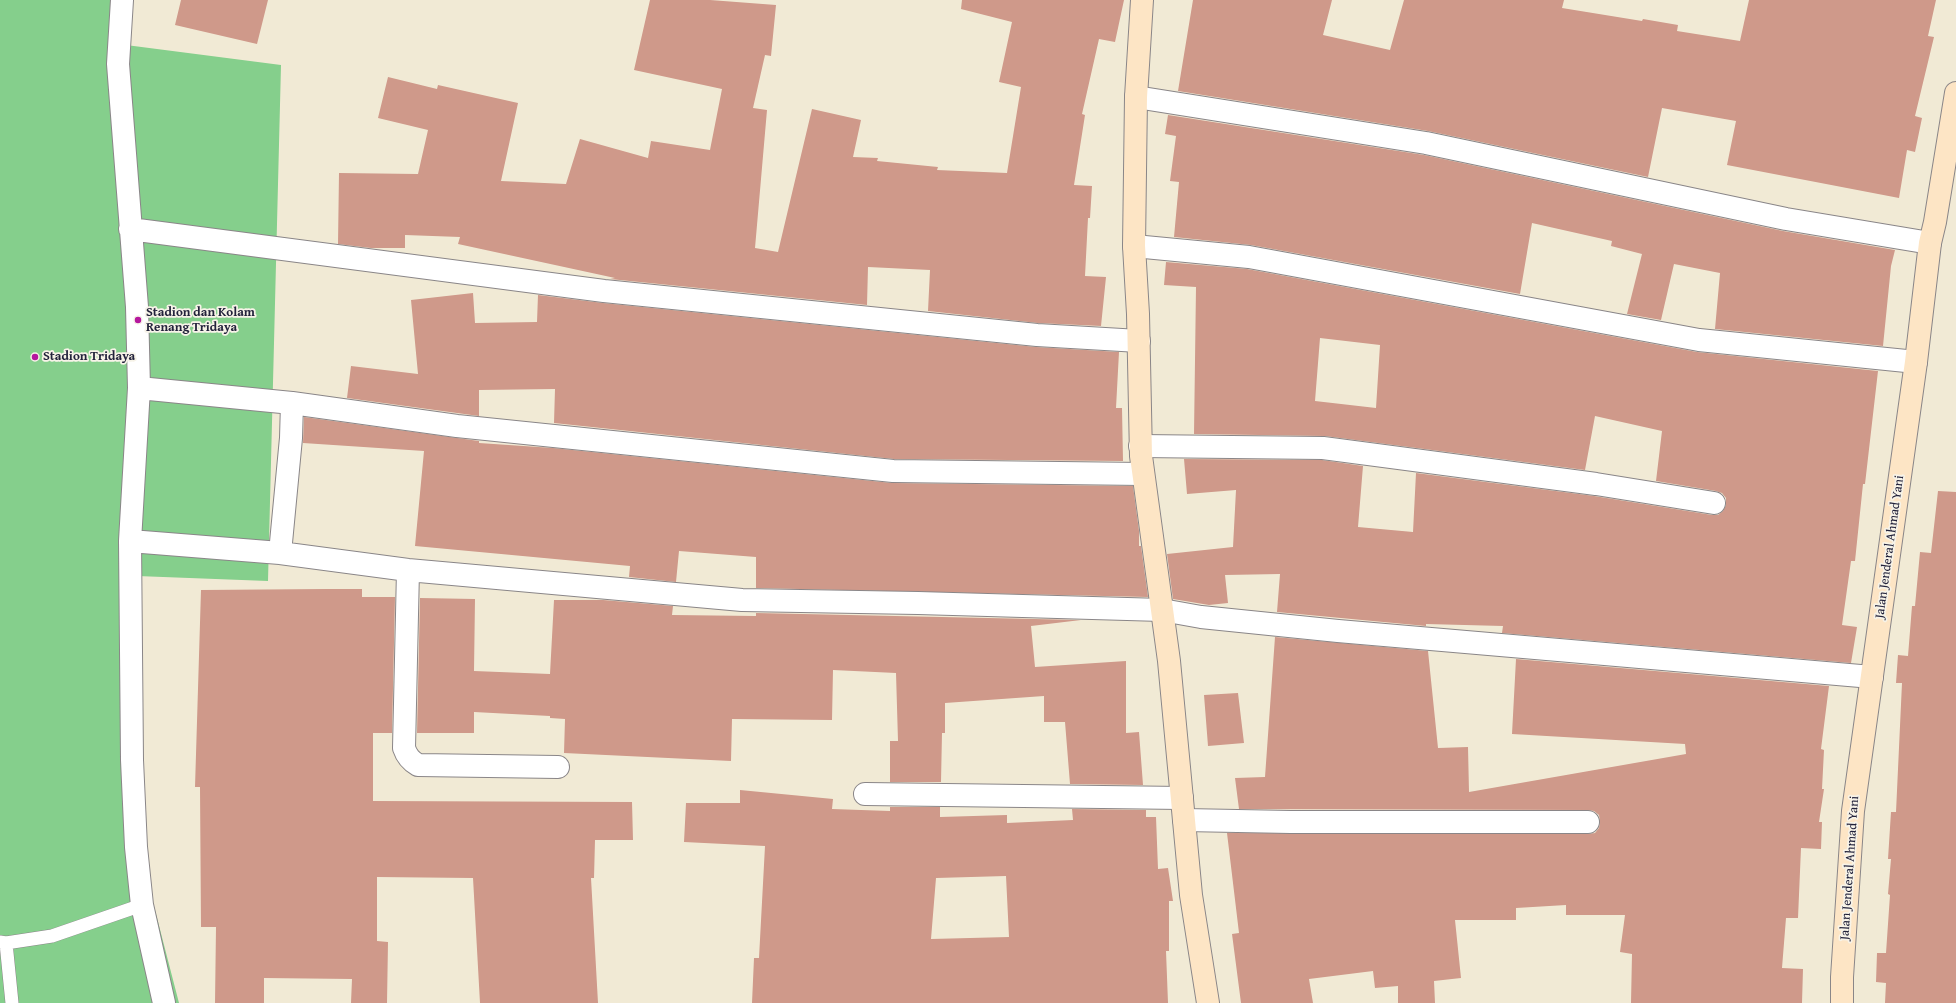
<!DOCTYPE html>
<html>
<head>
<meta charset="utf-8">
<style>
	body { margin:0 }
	canvas { display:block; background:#f1ead5 }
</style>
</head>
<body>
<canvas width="1956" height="1003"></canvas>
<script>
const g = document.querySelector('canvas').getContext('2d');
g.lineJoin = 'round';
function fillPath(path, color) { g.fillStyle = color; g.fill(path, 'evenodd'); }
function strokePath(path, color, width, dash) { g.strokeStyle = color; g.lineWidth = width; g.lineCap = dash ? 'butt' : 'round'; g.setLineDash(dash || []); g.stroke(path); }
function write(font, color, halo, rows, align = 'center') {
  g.font = font + ' "Gentium Book Plus",serif'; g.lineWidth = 3.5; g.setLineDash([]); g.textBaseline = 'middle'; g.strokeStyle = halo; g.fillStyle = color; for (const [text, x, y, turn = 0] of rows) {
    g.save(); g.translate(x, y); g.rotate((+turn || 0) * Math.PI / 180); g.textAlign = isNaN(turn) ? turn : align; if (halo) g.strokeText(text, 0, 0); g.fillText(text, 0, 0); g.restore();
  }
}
const green = new Path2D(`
	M 0,0 L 127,0 L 126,45 L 281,65 L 268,581 L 137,576 L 141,856 L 179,1003 L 0,1003 Z`);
const building = new Path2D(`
	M 181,0 L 268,0 L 257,44 L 175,25 Z
	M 650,0 L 710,0 L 776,5 L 771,56 L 765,55 L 753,108 L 767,110 L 755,248 L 778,252 L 812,109 L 861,120 L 853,157 L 878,158 L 877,161 L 938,167 L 937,170 L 1007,173 L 1021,87 L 999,82 L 1012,22 L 961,9 L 962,0 L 1124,0 L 1115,42 L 1099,39 L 1082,114 L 1085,115 L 1074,185 L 1092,186 L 1090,218 L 1088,218 L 1085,276 L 1106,277 L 1101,326 L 1038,323 L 928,311 L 930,270 L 868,267 L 867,305 L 610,279 L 615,278 L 458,244 L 460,237 L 405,235 L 405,248 L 371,248 L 338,244 L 339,173 L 418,174 L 428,130 L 378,118 L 388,77 L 437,89 L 438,85 L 518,103 L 501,181 L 566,184 L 580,139 L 648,158 L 651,141 L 710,150 L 722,89 L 634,70 Z
	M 1193,0 L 1332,0 L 1323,35 L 1390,50 L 1404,0 L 1564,0 L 1562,8 L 1642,21 L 1643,19 L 1678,25 L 1677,31 L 1740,41 L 1749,0 L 1936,0 L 1928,36 L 1934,37 L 1915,116 L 1922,118 L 1915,152 L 1907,150 L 1899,198 L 1727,165 L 1736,121 L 1662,108 L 1648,177 L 1428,131 L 1178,91 Z
	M 1168,115 L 1424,155 L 1783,231 L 1895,250 L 1891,266 L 1883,346 L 1715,329 L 1720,273 L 1674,264 L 1661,320 L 1627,314 L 1642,254 L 1611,246 L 1612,241 L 1532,223 L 1520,294 L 1251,245 L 1174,237 L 1179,182 L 1170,181 L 1176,136 L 1165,134 Z
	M 1166,262 L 1247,269 L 1697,352 L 1878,371 L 1865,484 L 1863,484 L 1855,561 L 1851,561 L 1842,625 L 1857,627 L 1851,663 L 1502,633 L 1503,626 L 1426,624 L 1426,626 L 1277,612 L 1280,574 L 1225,575 L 1228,603 L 1209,605 L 1173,599 L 1167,554 L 1233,547 L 1236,490 L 1187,494 L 1184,459 L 1322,460 L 1363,466 L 1358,527 L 1413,532 L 1416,473 L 1594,496 L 1712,515 L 1718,515 L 1723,511 L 1726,505 L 1726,498 L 1722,493 L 1716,491 L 1656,481 L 1662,431 L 1595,416 L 1585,470 L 1325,436 L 1194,434 L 1196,287 L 1164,285 ZM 1320,338 L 1380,345 L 1376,408 L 1315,401 Z
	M 473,293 L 475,323 L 537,322 L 538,295 L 603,303 L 1036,347 L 1119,352 L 1116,408 L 1122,408 L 1123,461 L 894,459 L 554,423 L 555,389 L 479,390 L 479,416 L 347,398 L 351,366 L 418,374 L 411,300 Z
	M 304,417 L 479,441 L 479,443 L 553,448 L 892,483 L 1133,486 L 1139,531 L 1139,546 L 1141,546 L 1148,597 L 756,588 L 756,557 L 679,551 L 676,582 L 629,577 L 630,566 L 415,546 L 424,451 L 303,443 Z
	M 1938,491 L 1956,492 L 1956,1003 L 1885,1003 L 1886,983 L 1876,982 L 1877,953 L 1886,953 L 1890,895 L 1888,894 L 1891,859 L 1888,859 L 1891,812 L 1896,812 L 1902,683 L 1896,683 L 1898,655 L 1908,656 L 1912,606 L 1915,606 L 1920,552 L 1931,553 Z
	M 326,589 L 362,589 L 362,597 L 395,597 L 392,733 L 373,733 L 373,801 L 632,802 L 633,840 L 595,840 L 594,878 L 591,878 L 598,1003 L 480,1003 L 473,878 L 377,877 L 377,941 L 388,942 L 387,1003 L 351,1003 L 352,979 L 264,978 L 264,1003 L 215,1003 L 216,927 L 201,927 L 200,787 L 195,787 L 201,590 Z
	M 420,598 L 475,599 L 474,671 L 550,674 L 554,600 L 603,600 L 673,606 L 672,615 L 756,616 L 756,613 L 1081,620 L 1031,626 L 1035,667 L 1126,661 L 1126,733 L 1139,732 L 1143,785 L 1070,784 L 1065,722 L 1044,722 L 1044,696 L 945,703 L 945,733 L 942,733 L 941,782 L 890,782 L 890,741 L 898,741 L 896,673 L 833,670 L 832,720 L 732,719 L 731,761 L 564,753 L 565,719 L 550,718 L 550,716 L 474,712 L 474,733 L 417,733 Z
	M 1275,637 L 1428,651 L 1438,748 L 1468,747 L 1469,792 L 1686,754 L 1685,744 L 1512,734 L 1516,659 L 1829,686 L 1821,749 L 1824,750 L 1822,789 L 1824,789 L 1819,822 L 1822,822 L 1821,849 L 1801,848 L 1798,918 L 1786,918 L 1782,968 L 1803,969 L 1802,1003 L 1631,1003 L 1632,954 L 1620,952 L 1625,915 L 1566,915 L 1566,905 L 1516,908 L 1516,920 L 1455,920 L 1461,978 L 1434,981 L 1435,1003 L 1398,1003 L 1398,986 L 1375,988 L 1373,971 L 1309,979 L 1313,1003 L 1241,1003 L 1232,934 L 1239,933 L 1227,833 L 1588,834 L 1595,833 L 1599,828 L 1600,822 L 1599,815 L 1594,811 L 1588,810 L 1239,809 L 1235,778 L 1265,777 Z
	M 1238,693 L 1244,743 L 1208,746 L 1204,695 Z
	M 740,790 L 833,799 L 832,809 L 890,811 L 890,807 L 940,807 L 940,817 L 1007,815 L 1007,823 L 1073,820 L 1072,809 L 1146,810 L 1146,817 L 1156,817 L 1158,869 L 1168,868 L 1173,901 L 1169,901 L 1169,951 L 1166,951 L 1168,1003 L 752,1003 L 754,958 L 759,958 L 765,846 L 684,842 L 686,803 L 740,803 ZM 1006,876 L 1009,937 L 931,939 L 936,878 Z`);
const lane = new Path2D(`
	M 0,942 L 6,943 L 52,936 L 142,905
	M 6,943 L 12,1003`);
const street = new Path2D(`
	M 122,0 L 118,64 L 137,307 L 139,388 L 130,541 L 132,760 L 136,847 L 142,905 L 164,1003
	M 1136,97 L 1426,143 L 1786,219 L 1930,243
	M 130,229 L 604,291 L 1037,335 L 1139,341
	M 1134,246 L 1249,257 L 1699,340 L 1916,362
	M 139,388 L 292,403 L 457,426 L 893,471 L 1143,474
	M 292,403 L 291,438 L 280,553 L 408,570 L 742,600 L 918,603 L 1162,610 L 1201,617 L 1338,631 L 1872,677
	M 1140,446 L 1323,448 L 1596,484 L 1714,503
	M 130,541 L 280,553
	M 408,570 L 404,748 C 407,757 411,761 418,765 L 558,767
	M 865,794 L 1182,798
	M 1184,820 L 1291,822 L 1588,822`);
const secondary = new Path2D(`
	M 1142,0 L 1136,97 L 1134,246 L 1138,314 L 1141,456 L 1169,661 L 1191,895 L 1208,1003
	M 1842,1003 L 1842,977 L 1853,811 L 1916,362 L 1930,243 L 1935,222 L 1956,93`);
const markers = [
	[138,320,4,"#b5179e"],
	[35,357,4,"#b5179e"]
];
const poiNames = [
	["Stadion dan Kolam",146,313],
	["Renang Tridaya",146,328],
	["Stadion Tridaya",43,357]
];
const streetNames = [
	["Jalan Jenderal Ahmad Yani",1890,547,-82],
	["Jalan Jenderal Ahmad Yani",1850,868,-86]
];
fillPath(green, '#85cf8c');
fillPath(building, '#cf998a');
strokePath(lane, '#8a8688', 14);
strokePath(street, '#8a8688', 24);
strokePath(secondary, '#8a8688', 24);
strokePath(lane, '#fff', 13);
strokePath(street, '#fff', 22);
strokePath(secondary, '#fde5c5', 22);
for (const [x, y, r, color] of markers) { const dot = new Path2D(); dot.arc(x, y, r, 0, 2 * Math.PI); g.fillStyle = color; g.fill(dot); strokePath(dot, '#f7f3e8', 1.5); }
write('bold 13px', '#22223b', '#f7f3e8', poiNames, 'left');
write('13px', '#22223b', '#f7f3e8', streetNames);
</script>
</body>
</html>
